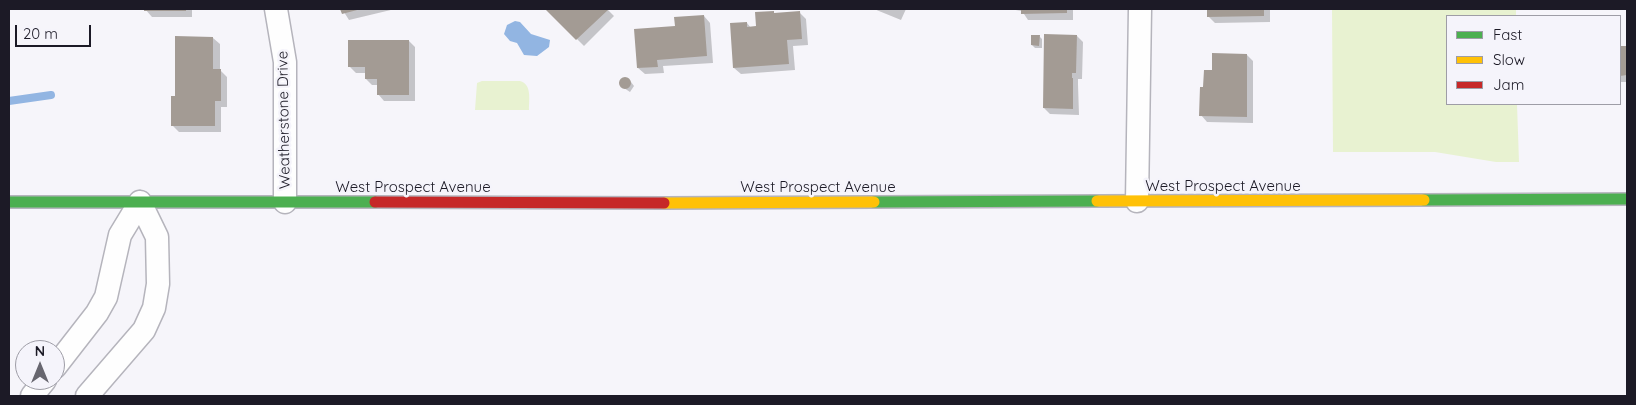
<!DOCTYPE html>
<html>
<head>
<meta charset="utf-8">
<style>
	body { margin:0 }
	#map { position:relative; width:1636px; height:405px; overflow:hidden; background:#f6f5fa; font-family:Quicksand,sans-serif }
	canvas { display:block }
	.frame { position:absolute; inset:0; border:10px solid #1c1a26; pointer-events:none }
	.legend { position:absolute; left:1446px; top:15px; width:175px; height:90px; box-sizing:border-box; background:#f5f4fb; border:1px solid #9e9da6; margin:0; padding:6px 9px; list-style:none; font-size:15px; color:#1c1a26 }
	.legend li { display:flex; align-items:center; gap:10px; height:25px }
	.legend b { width:25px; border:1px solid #9e9da6 }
	.north { position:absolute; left:15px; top:340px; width:50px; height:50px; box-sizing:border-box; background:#f5f4fb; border:1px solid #9e9da6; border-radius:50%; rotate:0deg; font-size:14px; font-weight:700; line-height:20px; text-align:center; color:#1c1a26 }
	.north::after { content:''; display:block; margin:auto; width:18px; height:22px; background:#686770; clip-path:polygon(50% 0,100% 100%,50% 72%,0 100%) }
	.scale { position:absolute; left:15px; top:25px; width:76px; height:22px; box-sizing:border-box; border:2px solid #1c1a26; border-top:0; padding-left:6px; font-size:15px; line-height:18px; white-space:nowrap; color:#1c1a26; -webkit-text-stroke:4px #f5f4fb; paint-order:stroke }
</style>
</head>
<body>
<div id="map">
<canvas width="1636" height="405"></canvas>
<div class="frame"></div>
<ul class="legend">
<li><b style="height:6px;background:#4caf50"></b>Fast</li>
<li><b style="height:6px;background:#ffc107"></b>Slow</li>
<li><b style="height:6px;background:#c62828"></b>Jam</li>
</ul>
<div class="north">N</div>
<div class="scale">20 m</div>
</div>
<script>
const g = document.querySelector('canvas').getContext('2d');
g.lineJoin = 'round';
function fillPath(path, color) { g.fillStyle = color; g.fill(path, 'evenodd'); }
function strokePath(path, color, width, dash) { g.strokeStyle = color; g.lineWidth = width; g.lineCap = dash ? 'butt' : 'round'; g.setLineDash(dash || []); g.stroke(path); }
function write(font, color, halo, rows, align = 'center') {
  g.font = font + ' Quicksand,sans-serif'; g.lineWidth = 5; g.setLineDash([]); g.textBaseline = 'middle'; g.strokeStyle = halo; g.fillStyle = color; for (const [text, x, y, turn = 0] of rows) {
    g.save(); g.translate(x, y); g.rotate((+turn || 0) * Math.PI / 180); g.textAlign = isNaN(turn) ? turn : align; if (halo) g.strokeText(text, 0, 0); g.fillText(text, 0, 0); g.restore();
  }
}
const green = new Path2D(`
	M 1332,9 L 1516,9 L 1516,16 L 1447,16 L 1447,104 L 1517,104 L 1519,162 L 1496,162 L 1435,152 L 1333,152 Z
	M 520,81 C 532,84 529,100 529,110 L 475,110 L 477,83 L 482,81 Z`);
const water = new Path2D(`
	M 515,21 L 520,22 L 531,34 L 550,40 L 549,47 L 537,56 L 524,55 L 517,43 L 510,41 L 504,34 L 507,25 Z`);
const shadow = new Path2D(`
	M 145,9 L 192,9 L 192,17 L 152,17 Z
	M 342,9 L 395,9 L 349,20 Z
	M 547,9 L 607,9 L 614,16 L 584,46 Z
	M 874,9 L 906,9 L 901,20 Z
	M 1009,9 L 1073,9 L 1073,20 L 1028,20 L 1022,11 Z
	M 1208,9 L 1274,9 L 1270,9 L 1270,22 L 1215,23 L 1208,16 Z
	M 773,12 L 776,14 L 799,12 L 806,19 L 808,45 L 793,46 L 795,70 L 741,74 L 734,68 L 747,23 L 751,28 L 757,27 Z
	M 704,16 L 710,23 L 713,63 L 663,66 L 664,73 L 645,74 L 638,68 L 676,27 Z
	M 1039,36 L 1042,39 L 1042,48 L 1035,48 L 1032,45 Z
	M 1077,36 L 1083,42 L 1082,79 L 1078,79 L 1078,84 L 1079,115 L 1050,114 L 1044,108 Z
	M 213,38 L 220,44 L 220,70 L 227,77 L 227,107 L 221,107 L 221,132 L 179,132 L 173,126 L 176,97 Z
	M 409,41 L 415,47 L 415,101 L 384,101 L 378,94 L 378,85 L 372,85 L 366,79 L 366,73 L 356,73 L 350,67 Z
	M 1627,47 L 1627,82 L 1620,82 L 1620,48 Z
	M 1247,55 L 1253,61 L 1253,123 L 1207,122 L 1201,115 L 1213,71 Z
	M 628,78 L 634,86 L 630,92 L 621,86 L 621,79 Z`);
const stream = new Path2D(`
	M 9,101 L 51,95`);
const building = new Path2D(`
	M 144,9 L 186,9 L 186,11 L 144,11 Z
	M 340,9 L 361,9 L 342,14 Z
	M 545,9 L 609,9 L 576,40 Z
	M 1021,9 L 1067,9 L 1067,13 L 1021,14 Z
	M 1207,9 L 1264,9 L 1264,16 L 1207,17 Z
	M 774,11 L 774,13 L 800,11 L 802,39 L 787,40 L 789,64 L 733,68 L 730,23 L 747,22 L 747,27 L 756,26 L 755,12 Z
	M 704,15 L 707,56 L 657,60 L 658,67 L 637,68 L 634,29 L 675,26 L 674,17 Z
	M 1044,34 L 1077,35 L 1076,73 L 1072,73 L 1072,78 L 1073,78 L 1073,109 L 1043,108 Z
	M 1031,35 L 1040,35 L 1039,46 L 1031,45 Z
	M 175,36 L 213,37 L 213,69 L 221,69 L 221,101 L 215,101 L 215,126 L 171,126 L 171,96 L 175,96 Z
	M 348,40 L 409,40 L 409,95 L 377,95 L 377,79 L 365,79 L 365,67 L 348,67 Z
	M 1620,46 L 1627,46 L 1627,75 L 1620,76 Z
	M 1212,53 L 1247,54 L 1247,117 L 1199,116 L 1200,87 L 1203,87 L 1204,70 L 1212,70 Z
	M619 83a6 6 0 1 1 12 0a6 6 0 1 1-12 0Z`);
const street = new Path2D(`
	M 276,9 L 285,62 L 285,202
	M 1137,201 L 1140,9
	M 55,367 L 97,313 L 106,297 L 120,235 L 140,202
	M 32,396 L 45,380
	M 87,396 L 144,330 L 154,308 L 158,284 L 157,237 L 140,202`);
const fast = new Path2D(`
	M 1424,200 L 1627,199
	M 9,202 L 375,202
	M 874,202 L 1097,201`);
const slow = new Path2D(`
	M 1097,201 L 1424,200
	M 664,203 L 874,202`);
const jam = new Path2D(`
	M 375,202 L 664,203`);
const streetNames = [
	["Weatherstone Drive",284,120,-91],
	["West Prospect Avenue",1223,186],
	["West Prospect Avenue",413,187],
	["West Prospect Avenue",818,187]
];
fillPath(green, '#e8f2d1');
fillPath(water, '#92b5e2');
fillPath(shadow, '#0003');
strokePath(stream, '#92b5e2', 8);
fillPath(building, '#a39b94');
strokePath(street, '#b5b4bc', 25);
strokePath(fast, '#b5b4bc', 14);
strokePath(slow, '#b5b4bc', 14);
strokePath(jam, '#b5b4bc', 14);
strokePath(street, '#fefefe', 22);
strokePath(fast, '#4caf50', 11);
strokePath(slow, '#ffc107', 11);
strokePath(jam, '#c62828', 11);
write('15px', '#1c1a26', '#f5f4fb', streetNames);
</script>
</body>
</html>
